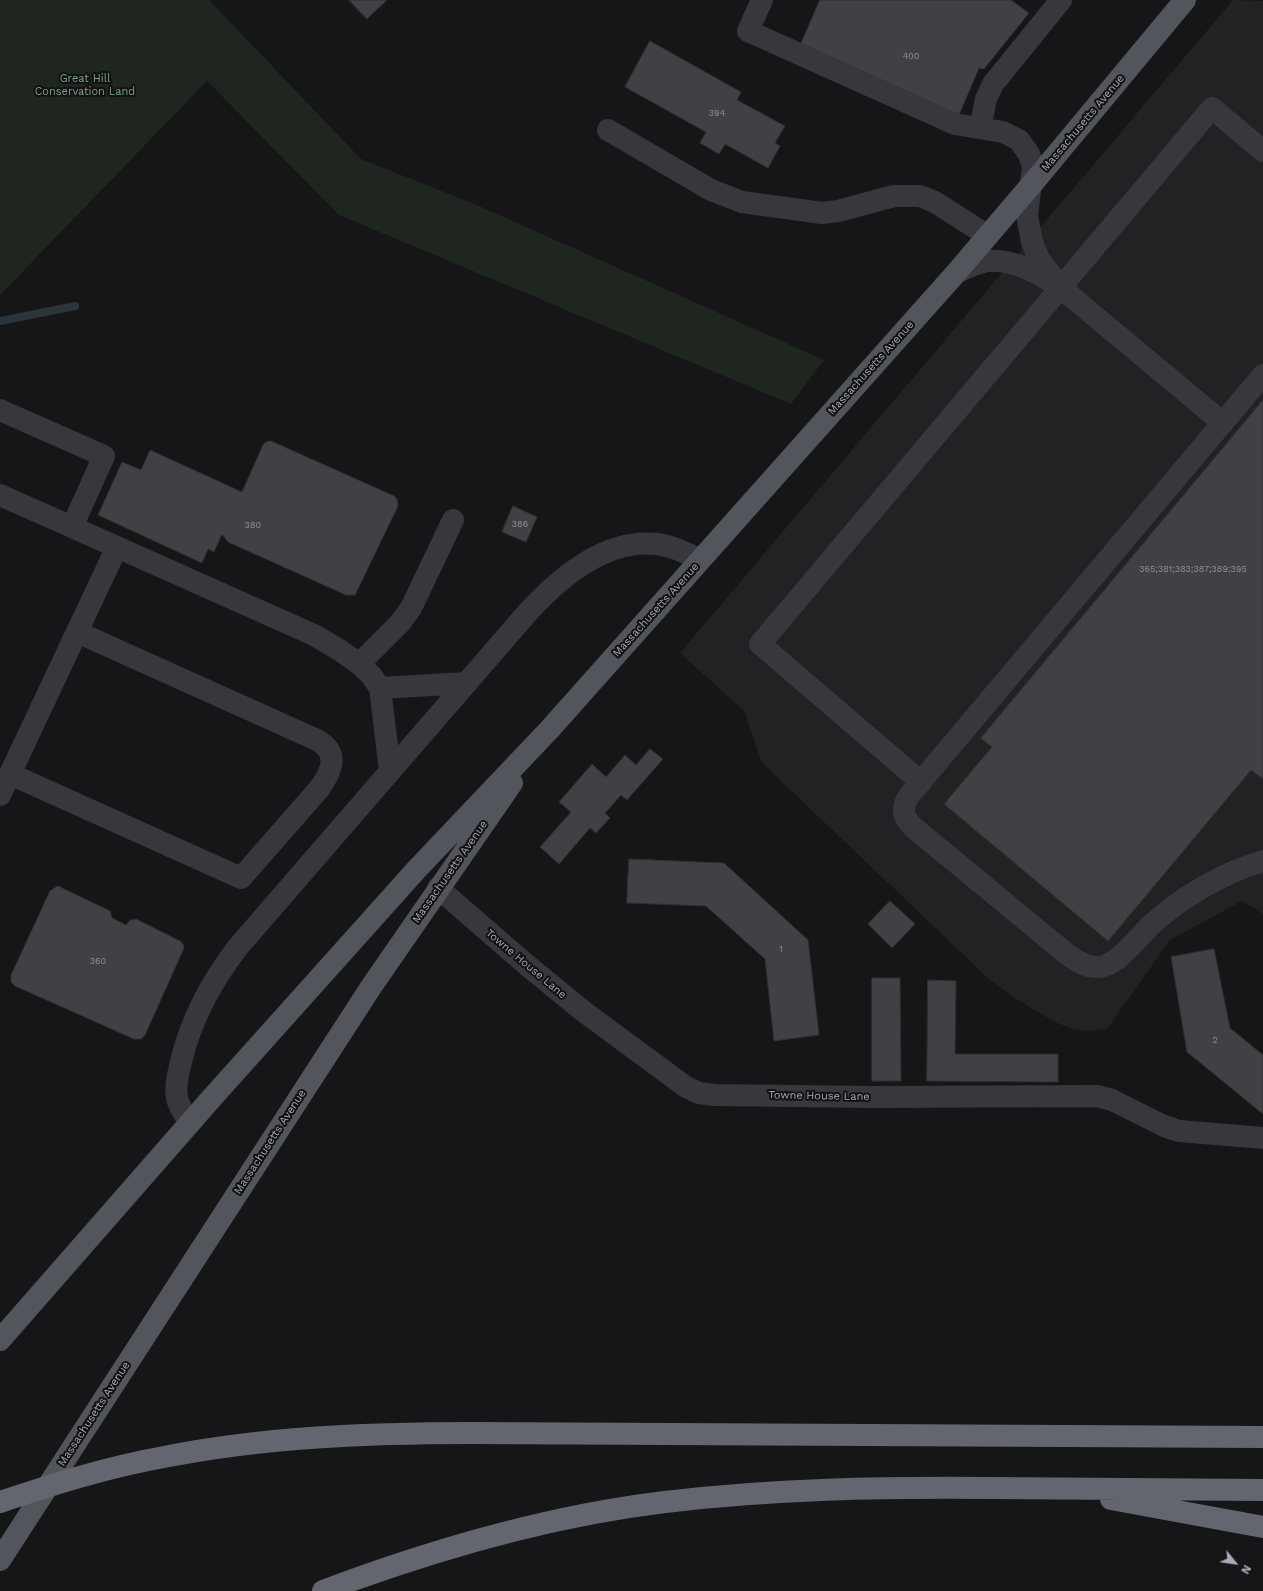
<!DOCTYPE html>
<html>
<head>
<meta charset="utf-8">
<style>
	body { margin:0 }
	#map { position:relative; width:1263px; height:1591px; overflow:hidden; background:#161618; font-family:"Work Sans",sans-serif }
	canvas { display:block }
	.north { position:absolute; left:1215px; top:1543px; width:40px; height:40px; -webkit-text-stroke:3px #111113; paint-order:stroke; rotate:120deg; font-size:11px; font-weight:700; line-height:16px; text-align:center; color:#a8acb8 }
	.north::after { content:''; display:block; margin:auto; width:14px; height:18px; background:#a8acb8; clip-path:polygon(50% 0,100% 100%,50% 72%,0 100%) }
</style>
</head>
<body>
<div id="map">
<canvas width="1263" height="1591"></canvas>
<div class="north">N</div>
</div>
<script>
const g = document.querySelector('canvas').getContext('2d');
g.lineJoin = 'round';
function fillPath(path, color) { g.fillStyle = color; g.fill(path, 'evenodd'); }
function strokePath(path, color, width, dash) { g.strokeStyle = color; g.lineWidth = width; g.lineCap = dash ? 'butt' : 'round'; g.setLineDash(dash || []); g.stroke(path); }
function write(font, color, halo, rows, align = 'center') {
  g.font = font + ' "Work Sans",sans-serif'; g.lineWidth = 4; g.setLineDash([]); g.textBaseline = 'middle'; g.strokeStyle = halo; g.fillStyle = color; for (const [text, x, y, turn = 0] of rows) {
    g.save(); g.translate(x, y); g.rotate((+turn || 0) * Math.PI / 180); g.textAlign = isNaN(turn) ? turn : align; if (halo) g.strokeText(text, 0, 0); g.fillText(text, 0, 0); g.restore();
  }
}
const built = new Path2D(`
	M 1233,0 L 1263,1 L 1263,914 L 1242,901 L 1170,940 L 1107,1029 L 1088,1031 L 1073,1029 L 1057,1023 L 1039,1013 L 1012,996 L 990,980 L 762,763 L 744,711 L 680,653 Z`);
const green = new Path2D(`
	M 0,0 L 209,0 L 361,159 L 477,205 L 824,360 L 791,404 L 339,215 L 207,81 L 0,295 Z`);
const stream = new Path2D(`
	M 0,321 L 75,306`);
const building = new Path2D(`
	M 349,0 L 387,0 L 367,19 Z
	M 820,0 L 1011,0 L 1029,13 L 984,69 L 979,68 L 959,115 L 801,44 Z
	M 650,41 L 741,92 L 737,100 L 785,126 L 775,143 L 780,146 L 768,168 L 725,144 L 719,154 L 700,143 L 706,132 L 625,87 Z
	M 1263,400 L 1263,779 L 1251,770 L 1108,941 L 944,804 L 992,747 L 981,738 Z
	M 271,441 L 394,496 L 397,499 L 398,506 L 355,595 L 346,595 L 228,542 L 222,534 L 214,552 L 208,549 L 202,563 L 98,515 L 122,462 L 141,470 L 150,450 L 242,492 L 263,445 L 266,442 Z
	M 513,506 L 537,517 L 526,542 L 502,532 Z
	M 650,749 L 663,759 L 627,800 L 621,795 L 605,813 L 610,818 L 596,833 L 590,828 L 559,864 L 540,847 L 571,812 L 559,802 L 592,764 L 606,777 L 625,755 L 636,765 Z
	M 629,859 L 724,863 L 808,940 L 819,1035 L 774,1041 L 765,959 L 706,906 L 627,903 Z
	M 58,886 L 110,911 L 112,918 L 126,925 L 130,920 L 136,919 L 180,941 L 183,944 L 184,948 L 145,1035 L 141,1039 L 134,1039 L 15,986 L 11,982 L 11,975 L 50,891 Z
	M 890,901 L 915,924 L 892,948 L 868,924 Z
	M 1214,949 L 1230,1028 L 1263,1055 L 1263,1114 L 1187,1052 L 1171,957 Z
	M 872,978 L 900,978 L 901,1081 L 872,1081 Z
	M 928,980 L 956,981 L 955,1054 L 1058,1054 L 1058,1082 L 927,1081 Z`);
const minor = new Path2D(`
	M 762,0 L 748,31 L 955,124 L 1003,132 L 1019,140 L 1029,154 L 1033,167 L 1027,215 L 1032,242 L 1039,259 L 1061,288
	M 980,128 L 986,99 L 993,84 L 1061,0
	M 608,130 L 711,190 L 742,202 L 822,213 L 838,211 L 894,196 L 920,196 L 935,202 L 988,236
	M 956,273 C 966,268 977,263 988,261 C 1013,258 1041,275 1061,288 L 1223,423
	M 1263,375 L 908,797 C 901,809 903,817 913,827 L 1068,955 C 1078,962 1091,970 1104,966 C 1121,961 1139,936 1152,924 C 1182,897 1224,872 1263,861
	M 0,410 L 104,456 L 72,527 L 0,495
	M 72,527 L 314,635 L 341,651 L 359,664 L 371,675 L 380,688 L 390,771
	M 359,664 L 400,623 L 411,608 L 453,520
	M 380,688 L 467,683
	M 10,774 L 241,878 L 319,789 C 332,771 340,753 317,740 L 77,632
	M 921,782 L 760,644 L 1212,108 L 1263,151
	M 0,795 L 117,547
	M 438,888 L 528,966 L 583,1011 L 686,1087 L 699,1093 L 714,1095 L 873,1097 L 1097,1096 L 1112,1100 L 1164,1126 L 1179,1131 L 1263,1138
	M 190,1123 C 185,1115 179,1108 177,1098 C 175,1086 178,1074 181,1062 C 191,1019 211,982 238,947 L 528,612 C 560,577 606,538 657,544 C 673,546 687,553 700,560`);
const major = new Path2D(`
	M 0,1340 L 210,1100 L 417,869 L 549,730 L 956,273 L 1032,184 L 1185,0
	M 0,1560 L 371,987 L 512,783`);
const highway = new Path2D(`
	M 1111,1499 L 1263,1527
	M 0,1502 C 54,1484 108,1467 164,1457 C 265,1437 369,1433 472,1433 L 1263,1437
	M 323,1591 C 432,1550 548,1516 665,1502 C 773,1489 881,1487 990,1488 C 1081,1488 1172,1489 1263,1490`);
const numberNames = [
	["400",911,56],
	["394",717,113],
	["386",520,524],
	["380",253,525],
	["365;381;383;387;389;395",1193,569],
	["1",781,949],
	["360",98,961],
	["2",1215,1040]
];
const parkNames = [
	["Great Hill",85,79],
	["Conservation Land",85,92]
];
const streetNames = [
	["Massachusetts Avenue",1083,123,-50],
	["Massachusetts Avenue",871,368,-48],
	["Massachusetts Avenue",656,610,-48],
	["Massachusetts Avenue",450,872,-55],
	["Towne House Lane",526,964,40],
	["Towne House Lane",819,1096,1],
	["Massachusetts Avenue",270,1142,-57],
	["Massachusetts Avenue",94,1414,-57]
];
fillPath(built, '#222225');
fillPath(green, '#1e261f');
strokePath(stream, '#2c353c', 8);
fillPath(building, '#404145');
strokePath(building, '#303034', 1);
strokePath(minor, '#37383d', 22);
strokePath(major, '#53555c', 22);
strokePath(highway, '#63666e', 22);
write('9px', '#8e919b', null, numberNames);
write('11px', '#7ea482', '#111113', parkNames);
write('11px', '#a8acb8', '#111113', streetNames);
</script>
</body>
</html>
